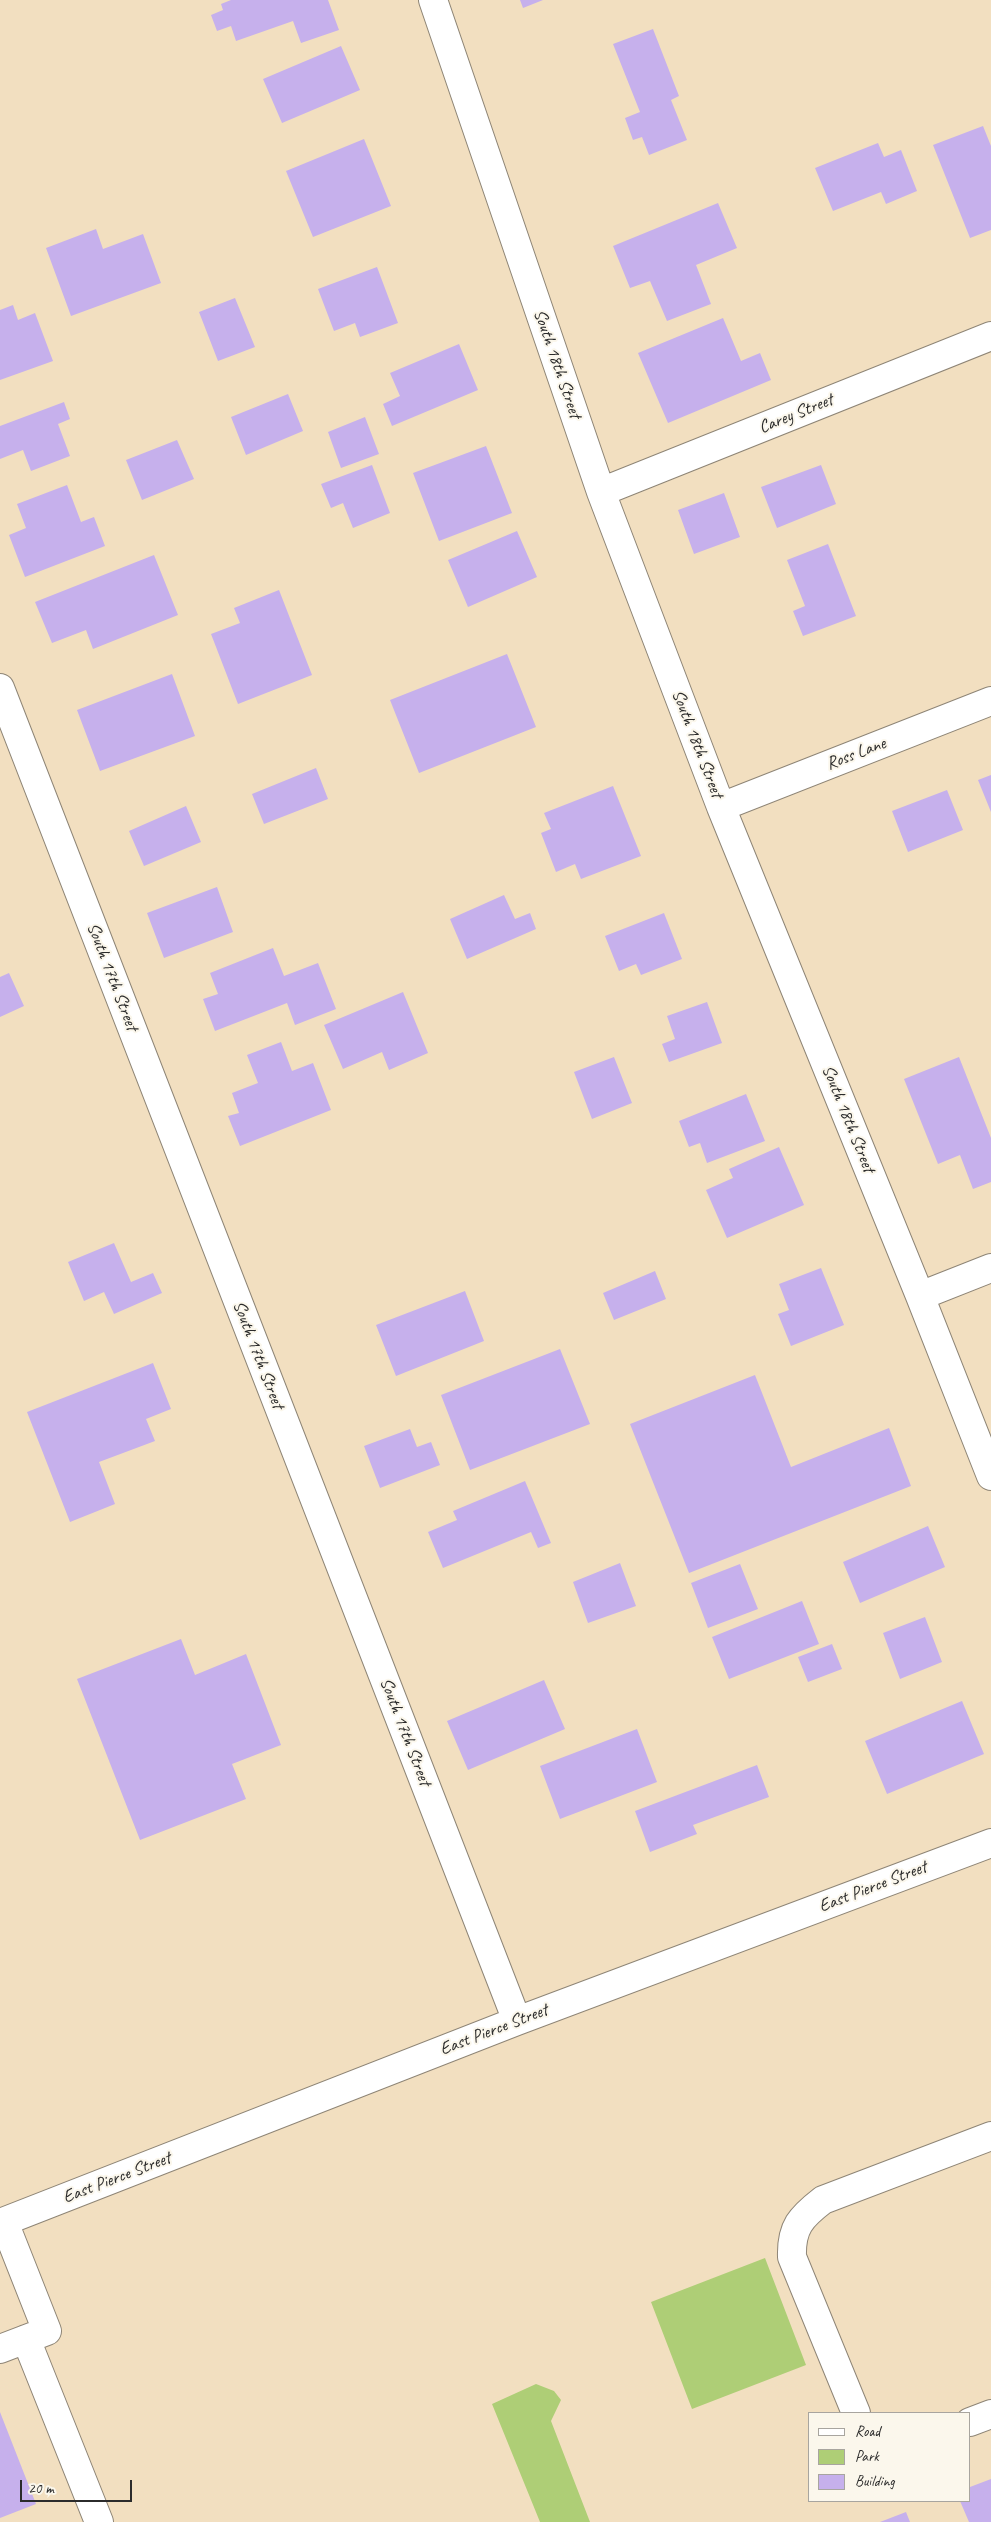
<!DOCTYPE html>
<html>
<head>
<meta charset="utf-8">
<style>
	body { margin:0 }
	#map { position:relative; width:991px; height:2522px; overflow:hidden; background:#f2dfc0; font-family:Caveat,sans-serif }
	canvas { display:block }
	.legend { position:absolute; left:808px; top:2412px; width:162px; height:90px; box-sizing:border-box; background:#fbf7ec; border:1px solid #a8a59f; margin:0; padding:6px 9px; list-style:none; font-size:15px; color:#2b2b2b }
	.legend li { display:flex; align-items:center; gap:10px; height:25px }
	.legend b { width:25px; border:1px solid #a8a59f }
	.scale { position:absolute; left:20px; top:2480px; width:112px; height:22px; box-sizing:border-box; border:2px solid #2b2b2b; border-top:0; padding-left:6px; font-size:15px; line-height:18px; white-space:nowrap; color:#2b2b2b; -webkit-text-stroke:4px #fbf7ec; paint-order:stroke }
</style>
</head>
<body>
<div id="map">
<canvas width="991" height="2522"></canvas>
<ul class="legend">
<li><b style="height:6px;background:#fff"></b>Road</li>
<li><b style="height:14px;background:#aece76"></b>Park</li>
<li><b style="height:14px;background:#c6b0ec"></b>Building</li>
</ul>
<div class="scale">20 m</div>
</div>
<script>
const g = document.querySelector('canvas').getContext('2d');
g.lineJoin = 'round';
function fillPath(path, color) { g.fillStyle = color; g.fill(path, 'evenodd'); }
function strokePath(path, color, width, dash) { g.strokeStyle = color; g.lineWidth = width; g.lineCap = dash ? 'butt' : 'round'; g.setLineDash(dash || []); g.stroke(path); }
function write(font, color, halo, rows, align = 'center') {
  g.font = font + ' Caveat,sans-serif'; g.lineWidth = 4; g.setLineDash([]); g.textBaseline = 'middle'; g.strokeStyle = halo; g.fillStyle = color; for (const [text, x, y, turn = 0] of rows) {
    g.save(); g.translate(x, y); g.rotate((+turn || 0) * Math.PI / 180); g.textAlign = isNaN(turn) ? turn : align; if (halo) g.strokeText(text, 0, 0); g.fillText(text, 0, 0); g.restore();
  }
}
const green = new Path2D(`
	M 765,2258 L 806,2365 L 692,2409 L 651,2302 Z
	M 536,2384 L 554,2391 L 561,2400 L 551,2421 L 590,2522 L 540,2522 L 492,2404 Z`);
const building = new Path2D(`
	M 231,0 L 328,0 L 339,30 L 301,43 L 293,21 L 236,41 L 231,26 L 217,31 L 211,15 L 223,10 L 221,4 Z
	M 520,0 L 543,0 L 523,8 Z
	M 653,29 L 679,96 L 671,100 L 687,140 L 649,155 L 642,137 L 633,140 L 625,118 L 640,112 L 613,44 Z
	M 341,46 L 360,90 L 282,123 L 263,79 Z
	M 983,126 L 991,146 L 991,230 L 970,238 L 933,145 Z
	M 364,139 L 391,206 L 313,237 L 286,171 Z
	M 878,143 L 884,157 L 901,150 L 917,191 L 886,204 L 881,192 L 833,211 L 815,168 Z
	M 718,203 L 737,248 L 696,265 L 711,304 L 667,321 L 650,281 L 630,288 L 613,246 Z
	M 96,229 L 103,249 L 143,234 L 161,283 L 71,316 L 46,248 Z
	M 377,267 L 398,323 L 360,337 L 355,323 L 334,331 L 318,289 Z
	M 235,298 L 255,347 L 218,361 L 199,312 Z
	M 13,305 L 18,320 L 35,313 L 53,361 L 0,380 L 0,310 Z
	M 723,318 L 741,361 L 760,353 L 771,380 L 668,423 L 638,353 Z
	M 459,344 L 478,390 L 392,426 L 383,404 L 400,396 L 390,373 Z
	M 288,394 L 303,431 L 246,455 L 231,417 Z
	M 64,402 L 70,419 L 58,424 L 70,456 L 31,471 L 23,450 L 0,459 L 0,426 Z
	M 365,417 L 379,454 L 341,468 L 328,432 Z
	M 177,440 L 194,479 L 142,500 L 126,460 Z
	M 486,446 L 512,513 L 439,541 L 413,473 Z
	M 372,465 L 390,513 L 353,528 L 343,503 L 331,508 L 321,484 Z
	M 821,465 L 836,504 L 777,528 L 761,487 Z
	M 67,485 L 81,522 L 94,517 L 105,546 L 25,577 L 9,535 L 26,528 L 17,504 Z
	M 724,493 L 740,537 L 694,554 L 678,510 Z
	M 517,531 L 537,577 L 468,607 L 448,560 Z
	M 828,544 L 856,616 L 803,636 L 793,611 L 805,606 L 787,560 Z
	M 154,555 L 178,615 L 93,649 L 86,630 L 52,643 L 35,602 Z
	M 279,590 L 312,675 L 238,704 L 211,634 L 240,623 L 234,608 Z
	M 507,654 L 536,727 L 419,773 L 390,700 Z
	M 172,674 L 195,736 L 100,771 L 77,710 Z
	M 316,768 L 328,799 L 264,824 L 252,794 Z
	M 991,775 L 991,812 L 978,780 Z
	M 613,786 L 641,856 L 581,879 L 575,864 L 556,872 L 541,833 L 551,829 L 544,813 Z
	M 947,790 L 963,830 L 908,852 L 892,811 Z
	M 186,806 L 201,842 L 144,866 L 129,831 Z
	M 217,887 L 233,932 L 164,958 L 147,913 Z
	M 504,895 L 515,919 L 530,913 L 536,929 L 467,959 L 450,919 Z
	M 664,913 L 682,959 L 641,975 L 636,964 L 619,971 L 605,936 Z
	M 273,948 L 284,976 L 318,963 L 336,1009 L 295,1025 L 287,1003 L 215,1031 L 203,999 L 218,994 L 210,973 Z
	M 9,973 L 24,1006 L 0,1017 L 0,977 Z
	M 403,992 L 428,1053 L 389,1070 L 382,1052 L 343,1069 L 324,1025 Z
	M 707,1002 L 722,1043 L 669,1062 L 662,1044 L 675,1039 L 667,1016 Z
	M 281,1042 L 292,1071 L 313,1063 L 331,1110 L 240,1146 L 228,1116 L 239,1113 L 232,1093 L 258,1083 L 247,1055 Z
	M 614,1057 L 632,1103 L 592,1119 L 574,1072 Z
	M 959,1057 L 991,1138 L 991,1182 L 973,1189 L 960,1155 L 938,1164 L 904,1079 Z
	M 746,1094 L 765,1141 L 707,1163 L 700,1143 L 689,1147 L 679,1121 Z
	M 779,1147 L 804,1205 L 727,1238 L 706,1190 L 733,1178 L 729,1169 Z
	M 114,1243 L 131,1282 L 153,1273 L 162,1293 L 114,1314 L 104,1292 L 84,1301 L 68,1262 Z
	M 821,1268 L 844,1325 L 791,1346 L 778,1314 L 789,1310 L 779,1284 Z
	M 655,1271 L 666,1299 L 614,1320 L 603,1293 Z
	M 465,1291 L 484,1341 L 396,1376 L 376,1325 Z
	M 560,1349 L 590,1424 L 470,1470 L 441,1395 Z
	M 153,1363 L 171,1409 L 146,1419 L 155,1441 L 99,1462 L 115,1504 L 70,1522 L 27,1412 Z
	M 755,1375 L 791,1467 L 889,1428 L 911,1486 L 689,1573 L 630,1424 Z
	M 410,1429 L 417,1447 L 431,1442 L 440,1465 L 380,1488 L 364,1446 Z
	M 525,1481 L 551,1543 L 538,1548 L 531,1532 L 443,1568 L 428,1532 L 457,1520 L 453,1511 Z
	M 928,1526 L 945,1567 L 860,1603 L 843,1562 Z
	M 620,1563 L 636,1606 L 588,1623 L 573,1582 Z
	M 740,1564 L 758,1609 L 708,1628 L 691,1583 Z
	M 802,1601 L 819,1644 L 729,1679 L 712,1637 Z
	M 925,1617 L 942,1662 L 900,1679 L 883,1633 Z
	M 181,1639 L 195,1675 L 246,1654 L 281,1745 L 232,1764 L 246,1799 L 140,1840 L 77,1679 Z
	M 832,1644 L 842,1669 L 808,1682 L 798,1657 Z
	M 544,1680 L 565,1729 L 468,1770 L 447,1721 Z
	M 962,1701 L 984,1754 L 887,1794 L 865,1741 Z
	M 637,1729 L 657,1782 L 560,1819 L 540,1766 Z
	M 757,1765 L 769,1797 L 693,1825 L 697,1834 L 650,1852 L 635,1811 Z
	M 0,2412 L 36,2504 L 0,2518 Z
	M 991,2479 L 991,2522 L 969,2522 L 960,2501 L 970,2501 L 970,2487 Z
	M 906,2512 L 910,2522 L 880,2522 Z`);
const minor = new Path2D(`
	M 433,0 L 601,492 L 721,807 L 920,1296 L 991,1476
	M 601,492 L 991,336
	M 0,688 L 517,2021
	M 721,807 L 991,701
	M 920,1296 L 991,1268
	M 0,2223 L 517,2021 L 991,1843
	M 26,2339 L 99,2522
	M 0,2349 L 47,2331 L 4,2222
	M 856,2413 L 792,2257 C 791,2227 801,2217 823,2200 L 991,2136
	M 970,2422 L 991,2414`);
const streetNames = [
	["South 18th Street",557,364,71],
	["Carey Street",796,414,-22],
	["South 18th Street",697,744,69],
	["Ross Lane",856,754,-21],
	["South 17th Street",112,977,69],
	["South 18th Street",848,1119,68],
	["South 17th Street",258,1355,69],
	["South 17th Street",405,1732,69],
	["East Pierce Street",873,1887,-21],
	["East Pierce Street",494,2030,-21],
	["East Pierce Street",117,2178,-21]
];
fillPath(green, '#aece76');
fillPath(building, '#c6b0ec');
strokePath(minor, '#8e8576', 30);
strokePath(minor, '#fff', 28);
write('18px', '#2b2b2b', '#fbf7ec', streetNames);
</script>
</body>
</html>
